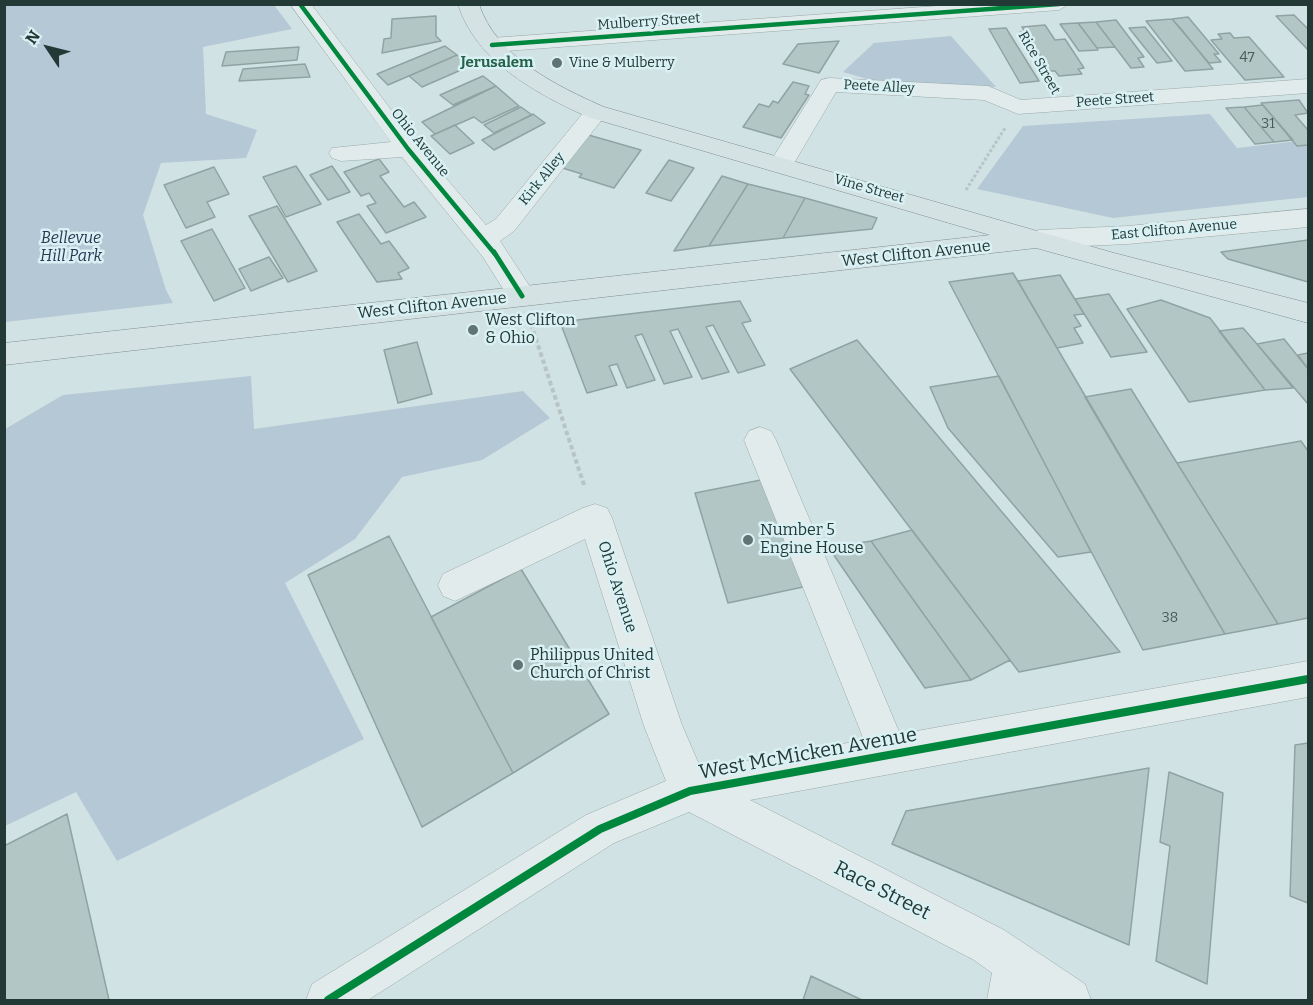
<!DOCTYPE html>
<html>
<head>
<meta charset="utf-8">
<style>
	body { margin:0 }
	#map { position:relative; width:1313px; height:1005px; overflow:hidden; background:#d1e2e4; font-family:Bitter,serif }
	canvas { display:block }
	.frame { position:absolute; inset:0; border:6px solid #223936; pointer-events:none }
	.north { position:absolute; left:18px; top:18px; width:60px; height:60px; -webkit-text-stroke:4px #d9f1f4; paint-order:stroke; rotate:305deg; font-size:16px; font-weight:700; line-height:24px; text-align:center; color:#223936 }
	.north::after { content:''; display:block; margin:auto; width:21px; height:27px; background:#223936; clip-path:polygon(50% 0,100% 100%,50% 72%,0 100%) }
</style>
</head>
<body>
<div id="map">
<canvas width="1313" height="1005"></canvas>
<div class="frame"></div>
<div class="north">N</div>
</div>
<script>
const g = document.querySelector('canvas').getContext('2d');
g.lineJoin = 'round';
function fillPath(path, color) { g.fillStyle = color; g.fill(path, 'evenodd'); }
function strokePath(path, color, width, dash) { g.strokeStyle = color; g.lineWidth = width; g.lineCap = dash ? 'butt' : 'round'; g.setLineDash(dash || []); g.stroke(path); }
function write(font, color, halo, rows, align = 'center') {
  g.font = font + ' Bitter,serif'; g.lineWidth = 5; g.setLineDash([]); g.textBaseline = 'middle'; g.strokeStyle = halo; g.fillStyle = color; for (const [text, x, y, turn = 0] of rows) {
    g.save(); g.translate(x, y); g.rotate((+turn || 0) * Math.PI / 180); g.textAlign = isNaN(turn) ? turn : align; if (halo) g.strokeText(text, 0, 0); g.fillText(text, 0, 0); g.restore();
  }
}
const green = new Path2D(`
	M 4,5 L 274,5 L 292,29 L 203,47 L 206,114 L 257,130 L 246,158 L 161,163 L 143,215 L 166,290 L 173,303 L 5,322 Z
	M 951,36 L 996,87 L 874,81 L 843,72 L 874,43 Z
	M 1210,114 L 1237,148 L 1308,140 L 1308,197 L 1113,218 L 977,189 L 1023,126 Z
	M 251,376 L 254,429 L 523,391 L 550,418 L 482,460 L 402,477 L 355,539 L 285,583 L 364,739 L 117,861 L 76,792 L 5,826 L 5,429 L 63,395 Z`);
const building = new Path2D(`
	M 1294,15 L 1308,29 L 1308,50 L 1276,16 Z
	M 436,16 L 436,36 L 441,41 L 382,53 L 384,39 L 391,38 L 392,19 Z
	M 1188,17 L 1219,54 L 1214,54 L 1221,62 L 1209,63 L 1172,19 Z
	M 1172,19 L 1182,30 L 1213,69 L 1185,71 L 1146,21 Z
	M 1116,20 L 1144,57 L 1138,58 L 1144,67 L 1131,68 L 1096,22 Z
	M 1096,22 L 1115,47 L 1097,48 L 1078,23 Z
	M 1078,23 L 1097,48 L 1098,50 L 1079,51 L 1060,24 Z
	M 1045,25 L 1055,40 L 1065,39 L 1084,68 L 1078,69 L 1082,74 L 1059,76 L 1055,71 L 1050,71 L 1022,27 Z
	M 1145,27 L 1172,61 L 1157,63 L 1129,28 Z
	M 1006,28 L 1039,81 L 1020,83 L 989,29 Z
	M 1230,33 L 1234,38 L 1249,37 L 1284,77 L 1245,80 L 1211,40 L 1222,39 L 1218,34 Z
	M 839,41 L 819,73 L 783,64 L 798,44 Z
	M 445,46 L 457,55 L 388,85 L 377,74 Z
	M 299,47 L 297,60 L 222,66 L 226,52 Z
	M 457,55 L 470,66 L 422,87 L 409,76 Z
	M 305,64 L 310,77 L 239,81 L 243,69 Z
	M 483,76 L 496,86 L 453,105 L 440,95 Z
	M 793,82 L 809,86 L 805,94 L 809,95 L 781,138 L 743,127 L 759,104 L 769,107 L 773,101 L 778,103 Z
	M 496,86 L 519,106 L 482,123 L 474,117 L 435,134 L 422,122 Z
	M 1299,100 L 1308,113 L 1295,115 L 1308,130 L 1308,145 L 1297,146 L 1261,103 Z
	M 1263,105 L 1293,140 L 1274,142 L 1244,107 Z
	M 521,107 L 532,115 L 494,133 L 484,125 Z
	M 1244,107 L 1274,142 L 1255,144 L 1226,108 Z
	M 533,114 L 545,123 L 494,150 L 482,140 Z
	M 455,125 L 474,143 L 450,154 L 431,136 Z
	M 585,134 L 641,150 L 614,188 L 579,177 L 582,174 L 559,167 Z
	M 379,159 L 389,172 L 380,176 L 404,207 L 414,202 L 426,217 L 386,233 L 367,206 L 376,203 L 369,193 L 361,196 L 344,172 Z
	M 669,160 L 694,168 L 671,201 L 646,193 Z
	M 296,166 L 321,204 L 286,217 L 263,177 Z
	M 332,166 L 350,192 L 328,200 L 310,175 Z
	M 214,167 L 229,194 L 207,202 L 215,217 L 186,228 L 164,185 Z
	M 722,176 L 748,184 L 709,246 L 674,251 Z
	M 748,184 L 805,198 L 783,238 L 709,246 Z
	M 805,198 L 877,218 L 872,229 L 783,238 Z
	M 277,206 L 317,271 L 288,282 L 249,216 Z
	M 359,214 L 381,244 L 389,241 L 409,268 L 398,273 L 402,279 L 377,282 L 337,222 Z
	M 212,229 L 245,288 L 214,301 L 181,241 Z
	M 1308,240 L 1308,282 L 1228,259 L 1221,252 Z
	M 269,257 L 283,278 L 251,291 L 239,269 Z
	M 1013,273 L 1057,348 L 1225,634 L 1143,650 L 949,282 Z
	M 1060,275 L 1084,314 L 1074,315 L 1081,326 L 1074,328 L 1083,343 L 1057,348 L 1018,281 Z
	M 1109,294 L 1147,352 L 1111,357 L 1075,299 Z
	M 1161,300 L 1210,318 L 1265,390 L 1189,402 L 1127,309 Z
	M 740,301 L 751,321 L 742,323 L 765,365 L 738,373 L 713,325 L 706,327 L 729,372 L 702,379 L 678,329 L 670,331 L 692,377 L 664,384 L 642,334 L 635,336 L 655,380 L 627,388 L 617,364 L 609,366 L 617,385 L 587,393 L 560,322 Z
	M 1243,328 L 1257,344 L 1293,388 L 1265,390 L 1219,331 Z
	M 1284,339 L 1308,369 L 1308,404 L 1257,344 Z
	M 857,340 L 1120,652 L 1019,672 L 790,369 Z
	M 417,342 L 432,394 L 398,403 L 384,350 Z
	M 1308,353 L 1308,369 L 1298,355 Z
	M 999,376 L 1091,552 L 1058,557 L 948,428 L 930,387 Z
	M 1131,389 L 1177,463 L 1278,624 L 1225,634 L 1085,397 Z
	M 1301,441 L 1308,451 L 1308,618 L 1278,624 L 1177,463 Z
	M 766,479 L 803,587 L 728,603 L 695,493 Z
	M 912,530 L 1010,660 L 971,680 L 871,541 Z
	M 389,536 L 513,773 L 422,827 L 308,575 Z
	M 871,541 L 971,680 L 925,688 L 829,548 Z
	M 521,569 L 609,714 L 513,773 L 431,617 Z
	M 1308,743 L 1308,903 L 1290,896 L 1295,745 Z
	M 1149,768 L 1129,945 L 892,844 L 906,811 Z
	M 1169,772 L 1223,793 L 1207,984 L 1156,961 L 1170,846 L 1160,842 Z
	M 67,814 L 109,1000 L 4,1000 L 4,846 Z
	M 811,976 L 862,1000 L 803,1000 Z`);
const pathFar1 = new Path2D(`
	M 1020,31 L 1048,79
	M 966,190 L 1005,128`);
const path = new Path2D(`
	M 531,324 L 585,488`);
const minor = new Path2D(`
	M 290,4 L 311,4 L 417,144 L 486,225 L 496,219 L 588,107 L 604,107 L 608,112 L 604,117 L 514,231 L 500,241 L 536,296 L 532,303 L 522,306 L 512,303 L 483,257 L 402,157 L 341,161 L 332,158 L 329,153 L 332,148 L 391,142 Z
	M 965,4 L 1069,4 L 1059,10 L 492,52 L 484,50 L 481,45 L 484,40 L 492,38 Z
	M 829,78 L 988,86 L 1021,100 L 1308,79 L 1308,93 L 1018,114 L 984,100 L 836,92 L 790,170 L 781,172 L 772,170 L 769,164 L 818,85 L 821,80 Z
	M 1308,209 L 1308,227 L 1128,244 L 1039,248 L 1030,245 L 1026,239 L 1030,233 L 1039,230 L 1128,226 Z
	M 760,427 L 771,431 L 776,440 L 900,734 L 1308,661 L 1308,697 L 750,800 L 1004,930 L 1085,984 L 1091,1000 L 987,1000 L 992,973 L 974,960 L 689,812 L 614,843 L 368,1000 L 306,1000 L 312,984 L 586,815 L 666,781 L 644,726 L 585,539 L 455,601 L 443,596 L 438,585 L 443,574 L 583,508 L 595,504 L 607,508 L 612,518 L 682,725 L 701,769 L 864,740 L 744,440 L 749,431 Z`);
const major = new Path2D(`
	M 458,4 L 479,4 C 496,57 557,86 604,107 L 1114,253 L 1308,303 L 1308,323 L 1036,248 L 4,365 L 4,343 L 990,235 L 588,117 C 537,94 475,61 458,4 Z`);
const cyclewayFar2 = new Path2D(`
	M 300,4 L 408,149 L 495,254
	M 492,45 L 1059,4`);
const cyclewayFar1 = new Path2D(`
	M 494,252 L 522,296`);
const cycleway = new Path2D(`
	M 328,1000 L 600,829 L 690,791 L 1308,679`);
const markers = [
	[557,63,6,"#5f7473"],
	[473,330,6,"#5f7473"],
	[748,540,6,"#5f7473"],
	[518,665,6,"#5f7473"]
];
const farStreetnames = [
	["Mulberry Street",649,22,-4],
	["Rice Street",1039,63,60],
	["Peete Alley",879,87,3],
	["Peete Street",1115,100,-4],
	["Ohio Avenue",420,143,51],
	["Kirk Alley",542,179,-51],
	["Vine Street",869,189,16],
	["East Clifton Avenue",1174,230,-5]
];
const numberNames = [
	["47",1247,58],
	["31",1268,124],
	["38",1170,618]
];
const farPoinames = [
	["Vine & Mulberry",569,63]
];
const farNeighbourhoodnames = [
	["Jerusalem",497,63]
];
const parkNames = [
	["Bellevue",71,239],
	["Hill Park",71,257]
];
const streetNames = [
	["West Clifton Avenue",916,254,-6],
	["West Clifton Avenue",432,306,-6],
	["Ohio Avenue",617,587,72]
];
const poiNames = [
	["West Clifton",485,321],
	["& Ohio",485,339],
	["Number 5",760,531],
	["Engine House",760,549],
	["Philippus United",530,656],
	["Church of Christ",530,674]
];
const nearStreetnames = [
	["West McMicken Avenue",808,754,-10],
	["Race Street",882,891,27]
];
fillPath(green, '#b5c8d5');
fillPath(building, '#b2c7c5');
strokePath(building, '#90a3a2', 1.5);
strokePath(minor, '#99a9a9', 1);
strokePath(major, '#808e8f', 1);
strokePath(pathFar1, '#b8c4c5', 3, [3, 2]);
strokePath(path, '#b8c4c5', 4, [4.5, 3]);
fillPath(minor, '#e2ebec');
fillPath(major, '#d4e2e4');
strokePath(cyclewayFar2, '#00873e', 4.5);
strokePath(cyclewayFar1, '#00873e', 5);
strokePath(cycleway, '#00873e', 8);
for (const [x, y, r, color] of markers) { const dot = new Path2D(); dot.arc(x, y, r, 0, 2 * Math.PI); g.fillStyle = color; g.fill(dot); strokePath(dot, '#d9f1f4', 2); }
write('14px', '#223936', '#d9f1f4', farStreetnames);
write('14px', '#465c5a', null, numberNames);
write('14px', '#223936', '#d9f1f4', farPoinames, 'left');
write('bold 15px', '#246249', '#d9f1f4', farNeighbourhoodnames);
write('italic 16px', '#2a3853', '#d9f1f4', parkNames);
write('16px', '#223936', '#d9f1f4', streetNames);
write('16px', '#223936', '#d9f1f4', poiNames, 'left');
write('20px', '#223936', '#d9f1f4', nearStreetnames);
</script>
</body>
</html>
